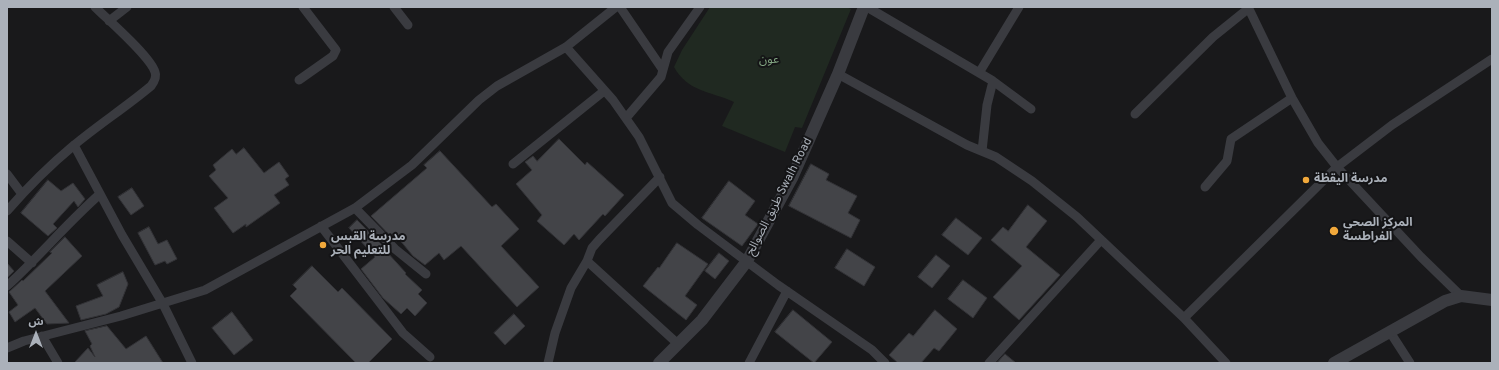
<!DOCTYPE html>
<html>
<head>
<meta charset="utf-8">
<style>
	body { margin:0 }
	#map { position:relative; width:1499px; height:370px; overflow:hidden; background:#19191b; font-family:Overpass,"Noto Sans Arabic",sans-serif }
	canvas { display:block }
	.frame { position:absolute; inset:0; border:8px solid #abb1ba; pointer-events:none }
	.north { position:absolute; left:16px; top:314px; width:40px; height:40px; -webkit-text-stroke:3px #141416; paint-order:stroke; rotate:0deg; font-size:11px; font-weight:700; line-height:16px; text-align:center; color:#abb1ba }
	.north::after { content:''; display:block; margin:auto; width:14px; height:18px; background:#abb1ba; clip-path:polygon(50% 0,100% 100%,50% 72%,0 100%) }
</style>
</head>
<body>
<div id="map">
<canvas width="1499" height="370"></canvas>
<div class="frame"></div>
<div class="north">ش</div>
</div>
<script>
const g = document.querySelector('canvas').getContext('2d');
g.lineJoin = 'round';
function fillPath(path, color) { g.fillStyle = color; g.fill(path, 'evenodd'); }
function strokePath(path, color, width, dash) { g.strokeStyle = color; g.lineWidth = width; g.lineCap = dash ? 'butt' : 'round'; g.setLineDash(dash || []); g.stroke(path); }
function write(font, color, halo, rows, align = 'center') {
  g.font = font + ' Overpass,"Noto Sans Arabic",sans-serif'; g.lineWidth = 4; g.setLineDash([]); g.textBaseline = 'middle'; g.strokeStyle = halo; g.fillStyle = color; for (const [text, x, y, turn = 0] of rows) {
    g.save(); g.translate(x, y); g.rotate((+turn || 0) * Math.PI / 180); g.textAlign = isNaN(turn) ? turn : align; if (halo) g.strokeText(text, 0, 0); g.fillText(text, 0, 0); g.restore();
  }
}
const green = new Path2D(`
	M 710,7 L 846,7 L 851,9 L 802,128 L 795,127 L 785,152 L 722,126 L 734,102 C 710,91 688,92 674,67 L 682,50 Z`);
const building = new Path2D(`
	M 559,139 L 585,165 L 587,162 L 624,195 L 605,216 L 603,214 L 579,240 L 574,234 L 564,245 L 537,221 L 542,215 L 516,184 L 532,170 L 525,162 L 533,156 L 537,161 Z
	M 244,148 L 264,173 L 279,162 L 289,176 L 285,179 L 289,185 L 274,195 L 280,203 L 246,227 L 246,224 L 233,233 L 214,208 L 228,198 L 209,176 L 216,170 L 213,165 L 232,149 L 236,154 Z
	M 440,151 L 492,207 L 496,204 L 519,229 L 501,246 L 539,287 L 517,307 L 461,246 L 444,260 L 439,253 L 425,265 L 413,256 L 399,239 L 396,242 L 371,216 L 427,168 L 424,165 Z
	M 811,164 L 829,174 L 826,180 L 857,196 L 848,213 L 860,220 L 851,238 L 789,206 Z
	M 48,180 L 61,191 L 73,183 L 85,199 L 78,207 L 74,201 L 53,224 L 57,228 L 48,236 L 21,213 Z
	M 729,181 L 755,201 L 745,215 L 758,224 L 742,246 L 702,218 Z
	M 132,188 L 144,206 L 131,215 L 118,197 Z
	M 1028,205 L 1047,221 L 1026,247 L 1060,275 L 1019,320 L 993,297 L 1022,266 L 991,240 L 1003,227 L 1008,231 Z
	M 956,218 L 982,238 L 968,255 L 942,235 Z
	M 357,220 L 387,250 L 386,251 L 406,273 L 405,274 L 422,290 L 418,294 L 427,303 L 415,316 L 407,308 L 401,314 L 383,298 L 361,269 L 375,257 L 349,228 Z
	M 149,227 L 158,244 L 167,240 L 177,259 L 167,264 L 165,261 L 155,265 L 138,233 Z
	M 65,237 L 82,256 L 45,291 L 69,323 L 47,324 L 35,308 L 15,322 L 9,312 L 18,305 L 9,292 L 22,280 L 23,281 L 52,253 L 50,252 Z
	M 677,243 L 708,264 L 685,296 L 697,305 L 686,320 L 643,286 L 658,267 L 659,268 Z
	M 847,249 L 875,267 L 864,286 L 835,268 Z
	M 719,253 L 729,261 L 715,279 L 705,271 Z
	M 936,255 L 950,266 L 932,288 L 918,277 Z
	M 7,263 L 14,271 L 7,278 Z
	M 312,266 L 338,292 L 342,288 L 392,339 L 368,363 L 356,363 L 290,296 L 297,289 L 293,285 Z
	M 123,272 L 128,284 L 119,307 L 106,314 L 81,320 L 76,306 L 103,296 L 97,285 Z
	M 963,280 L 987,298 L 973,318 L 948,299 Z
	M 793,310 L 832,342 L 814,363 L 775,332 Z
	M 935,310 L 957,329 L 939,351 L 934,348 L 921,363 L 898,363 L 889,355 L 909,333 L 913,336 Z
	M 232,312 L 253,340 L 234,355 L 212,328 Z
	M 514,314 L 525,326 L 505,345 L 494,333 Z
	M 107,326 L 126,349 L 146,336 L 163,363 L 74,363 L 88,348 L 95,357 L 90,346 L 92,344 L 85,331 Z
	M 1005,354 L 1016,363 L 997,363 Z`);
const minor = new Path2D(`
	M 394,7 L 408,25
	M 620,7 L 663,70
	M 867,7 L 993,81 L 1031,109
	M 1248,7 L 1292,98 L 1318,143 L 1337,167 L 1421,257 L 1461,296
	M 109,21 L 127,7
	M 566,47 L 613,100 L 639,137 L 672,203 L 698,225 L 778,285 L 872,350 L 885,363
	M 979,73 L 1019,7
	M 838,74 L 967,145 L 996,157 L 1032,181 L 1077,217 L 1184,318 L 1226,363
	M 299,80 L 333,56 L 336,50 L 303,7
	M 1135,114 L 1213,37 L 1249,8
	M 626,118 L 661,77 L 668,52 L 700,7
	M 74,145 L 122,235 L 163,304 L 192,363
	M 982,151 L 987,105 L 993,81
	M 513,164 L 604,91
	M 7,174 L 22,194
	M 660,177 L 599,240 L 592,248 L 587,261 L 678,344
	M 1205,187 L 1227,161 L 1231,139 L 1292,98
	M 355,208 L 395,249 L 426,274
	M 7,211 C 27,188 49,166 73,146 C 98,125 126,107 151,86 C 154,82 157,77 155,72 C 150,56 108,20 95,7
	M 321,226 L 403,333 L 430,357
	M 7,241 L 32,263
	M 7,286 C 39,257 67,223 100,194
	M 1184,318 L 1337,167 L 1392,125 L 1492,59
	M 1390,332 L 1410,363
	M 42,336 L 58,363
	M 7,348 L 24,341 L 121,316 L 205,290 L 355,208 L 412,165 L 479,100 L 497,86 L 566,47 L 616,7
	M 548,363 L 555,333 L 571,288 L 587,261
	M 749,363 L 787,291
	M 989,363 L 1101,240`);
const tertiary = new Path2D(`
	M 659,363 L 702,320 L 747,261 L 792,178 L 838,74 L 864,7
	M 1334,363 L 1445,301 L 1461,296 L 1492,300`);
const markers = [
	[1306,180,4,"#f1a83b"],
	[1334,231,5,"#f1a83b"],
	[323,245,4,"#f1a83b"]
];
const parkNames = [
	["عون",769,61]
];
const poiNames = [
	["مدرسة اليقظة",1314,180],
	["المركز الصحي",1343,224],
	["الفراطسة",1343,238],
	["مدرسة القبس",331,238],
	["للتعليم الحر",331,252]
];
const streetNames = [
	["طريق الصوالح Swalh Road",780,197,-63]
];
fillPath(green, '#202921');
fillPath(building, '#434448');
strokePath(building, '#333337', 1);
strokePath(minor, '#3a3b40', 9);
strokePath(tertiary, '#3a3b40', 12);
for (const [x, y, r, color] of markers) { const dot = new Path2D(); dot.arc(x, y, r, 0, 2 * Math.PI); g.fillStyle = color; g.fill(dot); strokePath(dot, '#141416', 1.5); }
write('12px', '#82a582', '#141416', parkNames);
write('bold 12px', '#abb1ba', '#141416', poiNames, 'left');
write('12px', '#abb1ba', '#141416', streetNames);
</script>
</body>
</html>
